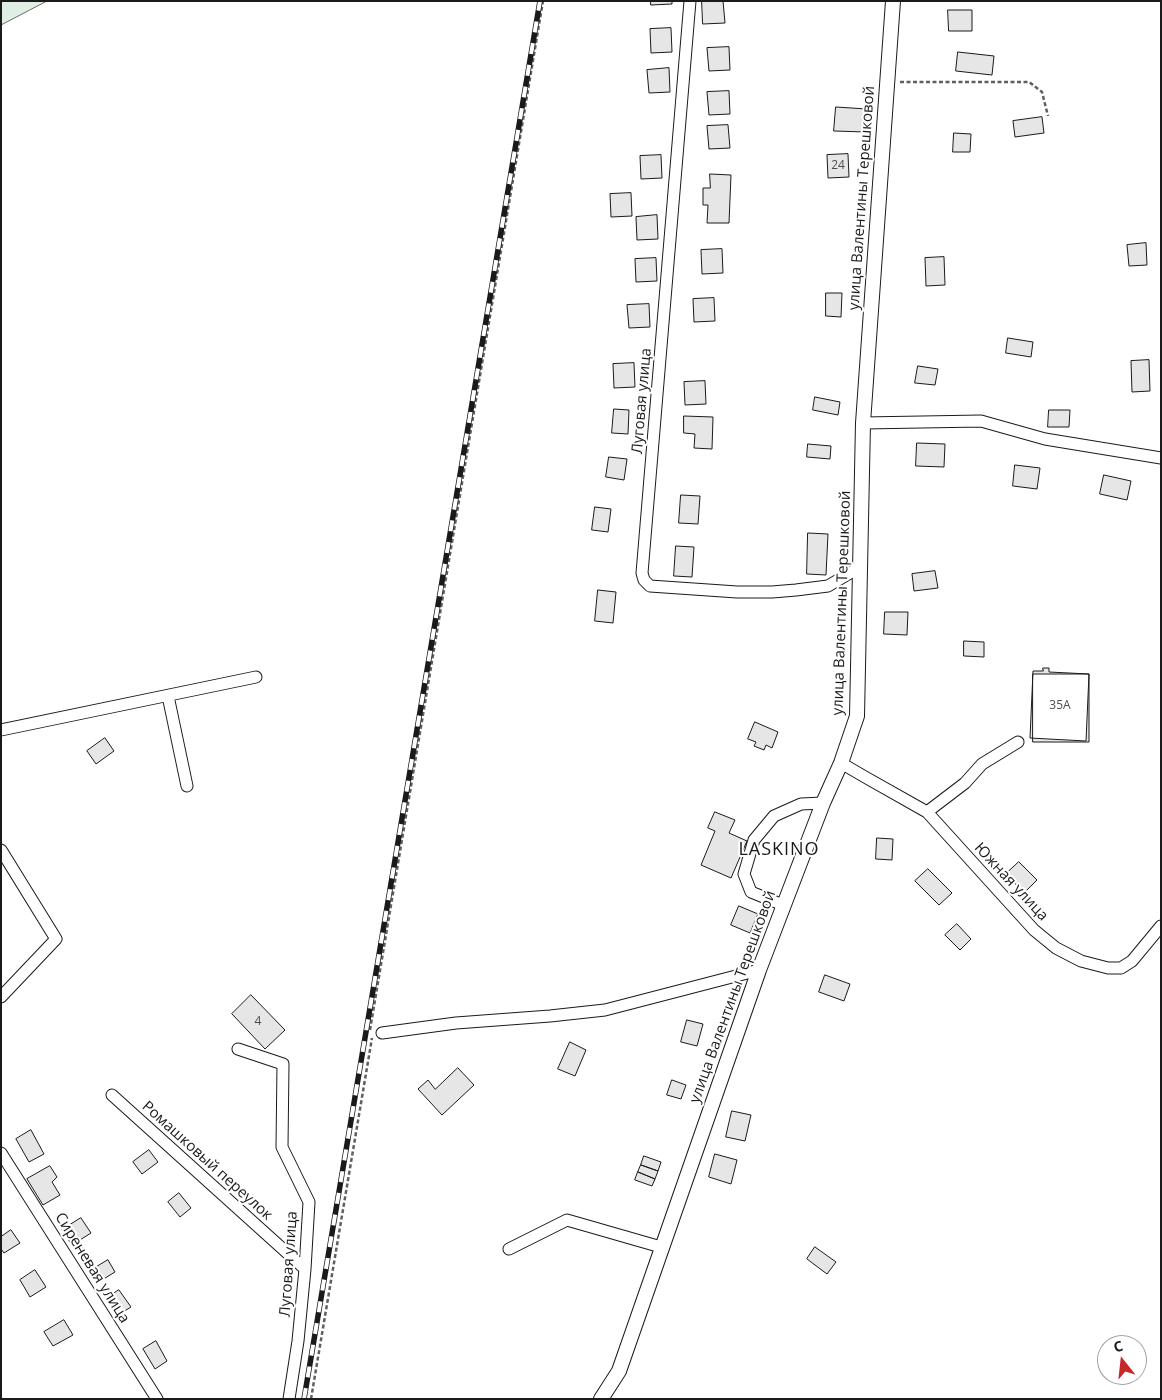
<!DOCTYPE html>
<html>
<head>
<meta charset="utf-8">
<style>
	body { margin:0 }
	#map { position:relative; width:1162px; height:1400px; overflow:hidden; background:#fff; font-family:"Open Sans",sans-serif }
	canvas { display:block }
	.frame { position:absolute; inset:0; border:2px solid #1a1a1a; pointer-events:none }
	.north { position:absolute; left:1097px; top:1335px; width:50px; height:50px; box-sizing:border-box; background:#fff; border:1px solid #a3a3a3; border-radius:50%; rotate:344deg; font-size:14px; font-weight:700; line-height:20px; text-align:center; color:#1a1a1a }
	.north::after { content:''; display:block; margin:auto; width:18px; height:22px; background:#c62828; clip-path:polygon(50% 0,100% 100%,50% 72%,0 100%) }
</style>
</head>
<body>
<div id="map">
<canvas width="1162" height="1400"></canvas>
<div class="frame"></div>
<div class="north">С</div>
</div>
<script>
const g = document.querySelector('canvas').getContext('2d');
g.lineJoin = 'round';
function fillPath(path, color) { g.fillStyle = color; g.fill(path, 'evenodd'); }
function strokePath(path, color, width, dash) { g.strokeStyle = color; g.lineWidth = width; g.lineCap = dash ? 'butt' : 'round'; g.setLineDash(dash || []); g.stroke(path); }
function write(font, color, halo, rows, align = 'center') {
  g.font = font + ' "Open Sans",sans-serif'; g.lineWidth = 4; g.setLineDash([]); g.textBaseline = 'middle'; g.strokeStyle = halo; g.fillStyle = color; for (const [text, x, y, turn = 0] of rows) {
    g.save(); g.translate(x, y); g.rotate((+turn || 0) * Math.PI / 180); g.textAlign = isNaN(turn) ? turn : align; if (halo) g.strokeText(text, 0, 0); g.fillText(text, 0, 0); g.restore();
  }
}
const green = new Path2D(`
	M 1,1 L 47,1 L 1,25 Z`);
const building = new Path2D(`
	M 651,1 L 672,1 L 672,4 L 651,5 Z
	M 702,1 L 723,1 L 725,23 L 703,24 Z
	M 948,10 L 972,10 L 972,31 L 949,31 Z
	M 671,28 L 672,52 L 651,53 L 650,29 Z
	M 729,47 L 730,70 L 709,71 L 707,48 Z
	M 958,52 L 994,56 L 992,75 L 956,71 Z
	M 669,68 L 670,92 L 649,93 L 647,70 Z
	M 729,91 L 730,114 L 709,115 L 707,92 Z
	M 836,107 L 867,109 L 866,132 L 834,131 Z
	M 1042,117 L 1044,133 L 1015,137 L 1013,121 Z
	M 728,125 L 730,148 L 709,149 L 707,126 Z
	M 954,133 L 971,134 L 970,152 L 953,152 Z
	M 848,154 L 849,177 L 828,178 L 827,155 Z
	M 661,155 L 662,178 L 641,179 L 640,156 Z
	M 710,174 L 731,175 L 729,223 L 707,223 L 708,205 L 703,205 L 703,188 L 710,188 Z
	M 631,193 L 632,216 L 611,217 L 610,194 Z
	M 657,215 L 658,239 L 637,240 L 636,217 Z
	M 1146,243 L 1147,265 L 1129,266 L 1127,245 Z
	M 722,249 L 723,273 L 702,274 L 701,250 Z
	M 944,257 L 945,285 L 926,286 L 925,258 Z
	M 656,258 L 657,281 L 636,282 L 635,259 Z
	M 826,293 L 842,293 L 841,317 L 826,316 Z
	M 714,298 L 715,321 L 694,322 L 693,299 Z
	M 649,304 L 650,327 L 629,328 L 627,305 Z
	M 1008,338 L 1033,342 L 1031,357 L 1006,353 Z
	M 1149,360 L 1150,391 L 1132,392 L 1131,361 Z
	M 634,363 L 635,387 L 614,388 L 613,364 Z
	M 918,366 L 938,369 L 935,385 L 915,383 Z
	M 705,381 L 706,404 L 685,405 L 684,382 Z
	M 815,397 L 840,402 L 838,415 L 813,410 Z
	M 614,409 L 629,410 L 628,434 L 612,433 Z
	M 1049,410 L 1070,410 L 1069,427 L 1048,427 Z
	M 684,416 L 713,417 L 712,449 L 694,448 L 695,434 L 684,433 Z
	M 917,443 L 945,444 L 944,467 L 916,466 Z
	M 808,444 L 831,446 L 830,459 L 807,457 Z
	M 609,457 L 627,459 L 624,480 L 606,477 Z
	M 1015,465 L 1040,468 L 1037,489 L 1013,486 Z
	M 1104,475 L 1131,481 L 1127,500 L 1100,494 Z
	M 681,495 L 700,496 L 698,524 L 679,523 Z
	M 595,507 L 611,509 L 608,532 L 592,530 Z
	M 808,533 L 828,534 L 826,575 L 807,574 Z
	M 676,546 L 694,547 L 692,577 L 674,576 Z
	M 935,571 L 938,588 L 914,591 L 912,574 Z
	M 598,590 L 616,592 L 613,623 L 595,621 Z
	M 885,612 L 908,612 L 907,635 L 884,634 Z
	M 964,641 L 984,642 L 984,657 L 964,656 Z
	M 1043,668 L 1049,668 L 1049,672 L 1089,674 L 1086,741 L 1030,738 L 1033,671 L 1043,671 Z
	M 1033,674 L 1089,674 L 1089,742 L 1033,742 Z
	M 755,722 L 778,732 L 772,748 L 766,745 L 764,750 L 754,746 L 756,742 L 748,739 Z
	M 105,738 L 114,751 L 96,764 L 87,751 Z
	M 715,812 L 735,820 L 729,833 L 747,841 L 731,878 L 701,865 L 715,831 L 708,828 Z
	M 877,838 L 893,839 L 892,860 L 876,859 Z
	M 1019,862 L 1037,880 L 1024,893 L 1006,874 Z
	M 928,869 L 952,893 L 939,905 L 915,881 Z
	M 739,906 L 758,914 L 750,933 L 731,925 Z
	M 957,924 L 971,939 L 960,950 L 945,935 Z
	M 825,975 L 850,984 L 844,1001 L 819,992 Z
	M 251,995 L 285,1030 L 265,1049 L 232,1014 Z
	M 687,1020 L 703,1024 L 697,1046 L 681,1042 Z
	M 570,1042 L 586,1050 L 575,1076 L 558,1069 Z
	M 458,1068 L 474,1085 L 442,1115 L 418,1089 L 428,1080 L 435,1089 Z
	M 672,1080 L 686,1085 L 681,1099 L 667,1095 Z
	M 732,1111 L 751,1115 L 745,1141 L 726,1137 Z
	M 31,1130 L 44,1154 L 29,1162 L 16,1139 Z
	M 149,1150 L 158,1162 L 142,1174 L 133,1162 Z
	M 715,1154 L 737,1160 L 731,1184 L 709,1177 Z
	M 644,1156 L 661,1162 L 658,1171 L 641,1165 Z
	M 641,1165 L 658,1171 L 655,1179 L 638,1172 Z
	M 50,1166 L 57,1177 L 52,1182 L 60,1195 L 43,1205 L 27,1179 Z
	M 638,1172 L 655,1179 L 652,1186 L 635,1180 Z
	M 179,1193 L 191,1208 L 180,1217 L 168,1202 Z
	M 81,1218 L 91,1233 L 72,1245 L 62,1230 Z
	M 11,1230 L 20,1243 L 4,1253 L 1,1249 L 1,1237 Z
	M 815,1247 L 836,1262 L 827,1274 L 807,1259 Z
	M 108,1260 L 115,1272 L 97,1283 L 90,1271 Z
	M 35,1270 L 46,1287 L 30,1297 L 20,1280 Z
	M 119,1290 L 131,1307 L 118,1315 L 107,1298 Z
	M 64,1320 L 73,1335 L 53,1346 L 44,1332 Z
	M 156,1341 L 167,1361 L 155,1369 L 143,1349 Z`);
const path = new Path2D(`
	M 900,82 L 1029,82 L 1042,92 L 1048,116
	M 370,1030 L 543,1
	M 311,1399 L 372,1038`);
const minor = new Path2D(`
	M 690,1 L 642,573 L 644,580 L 650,586 L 737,592 L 772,592 L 796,590 L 828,586 L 860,567
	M 863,423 L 981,421 L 1045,439 L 1161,458
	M 168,696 L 187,786
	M 1,730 L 256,677
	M 841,763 L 865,777 L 927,812 L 1034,930 L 1056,948 L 1081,961 L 1108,968 L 1121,968 L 1132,961 L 1161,926
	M 927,812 L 965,783 L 982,764 L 1018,742
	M 1,850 L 56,939 L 1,997
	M 783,905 L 751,892 L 744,874 L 754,840 L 774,816 L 801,804 L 823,803
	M 382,1033 L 456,1023 L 550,1016 L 605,1010 L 759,970
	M 238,1049 L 283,1064 L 282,1147 L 309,1202 L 305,1269 L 298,1341 L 289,1399
	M 112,1095 L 305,1269
	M 1,1153 L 157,1399
	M 509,1249 L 567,1220 L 661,1247`);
const tertiary = new Path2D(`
	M 601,1399 L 619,1371 L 759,970 L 823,803 L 841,763 L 857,716 L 863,423 L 893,1`);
const rail = new Path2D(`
	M 304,1399 L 540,1`);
const numberNames = [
	["24",838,166],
	["35А",1060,706],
	["4",258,1022]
];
const streetNames = [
	["улица Валентины Терешковой",862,198,-86],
	["Луговая улица",642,401,-85],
	["улица Валентины Терешковой",842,603,-88],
	["Южная улица",1011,882,47],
	["улица Валентины Терешковой",733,997,-70],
	["Ромашковый переулок",207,1161,42],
	["Луговая улица",289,1264,-86],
	["Сиреневая улица",92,1268,58]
];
const quarterNames = [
	["LASKINO",779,850]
];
fillPath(green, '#e0efe3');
strokePath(green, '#6a6a6a', 1);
fillPath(building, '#e6e6e6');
strokePath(building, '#1a1a1a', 1);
strokePath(minor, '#1a1a1a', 13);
strokePath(tertiary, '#1a1a1a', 16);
strokePath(path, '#5f5f5f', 2.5, [4, 2.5]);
strokePath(minor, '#fff', 11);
strokePath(tertiary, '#fff', 14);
strokePath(rail, '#1a1a1a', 5.5);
strokePath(rail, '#fff', 4, [11]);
write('12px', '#4d4d4d', null, numberNames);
write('15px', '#1a1a1a', '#fff', streetNames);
g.letterSpacing = '1px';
write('18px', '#1a1a1a', '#fff', quarterNames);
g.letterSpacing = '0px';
</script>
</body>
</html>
